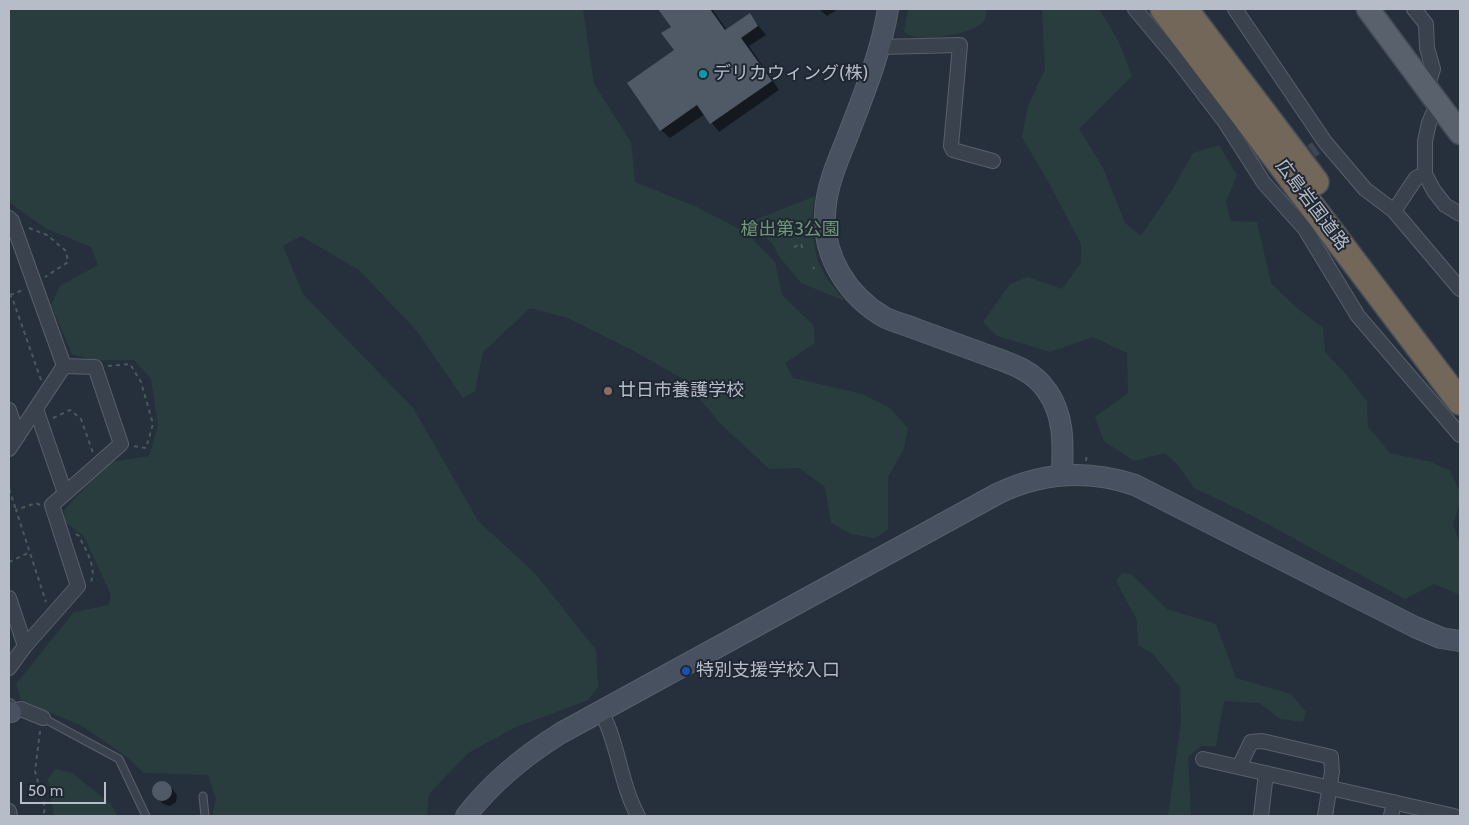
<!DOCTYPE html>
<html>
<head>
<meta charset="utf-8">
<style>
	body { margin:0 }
	#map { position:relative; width:1469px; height:825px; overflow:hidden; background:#26303c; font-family:Cabin,sans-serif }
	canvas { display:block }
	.frame { position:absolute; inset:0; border:10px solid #b6bdc8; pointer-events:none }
	.scale { position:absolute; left:20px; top:782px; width:86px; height:22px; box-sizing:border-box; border:2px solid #b6bdc8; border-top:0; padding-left:6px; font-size:15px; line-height:18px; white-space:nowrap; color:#b6bdc8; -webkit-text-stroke:4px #1f2732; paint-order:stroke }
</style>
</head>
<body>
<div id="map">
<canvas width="1469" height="825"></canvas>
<div class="frame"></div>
<div class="scale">50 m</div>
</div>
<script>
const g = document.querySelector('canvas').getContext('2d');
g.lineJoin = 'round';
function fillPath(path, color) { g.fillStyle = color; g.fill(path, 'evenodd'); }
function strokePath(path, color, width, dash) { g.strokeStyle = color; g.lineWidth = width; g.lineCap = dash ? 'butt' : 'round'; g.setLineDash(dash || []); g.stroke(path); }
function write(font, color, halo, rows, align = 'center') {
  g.font = font + ' Cabin,"Noto Sans JP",sans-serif'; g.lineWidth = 4; g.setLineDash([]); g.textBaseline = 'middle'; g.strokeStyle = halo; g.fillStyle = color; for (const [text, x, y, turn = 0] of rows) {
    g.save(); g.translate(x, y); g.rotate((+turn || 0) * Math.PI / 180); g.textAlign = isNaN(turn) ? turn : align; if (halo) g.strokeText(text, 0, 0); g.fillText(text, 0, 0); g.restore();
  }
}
const green = new Path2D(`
	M 9,9 L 583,9 L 594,84 L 631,142 L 635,182 L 697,207 L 748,234 L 775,262 L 782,295 L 813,325 L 815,343 L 785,363 L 793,378 L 862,394 L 890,408 L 908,428 L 904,449 L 888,477 L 888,530 L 875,538 L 851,534 L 831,523 L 825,487 L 800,468 L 769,469 L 719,422 L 685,380 L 632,350 L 568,318 L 530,308 L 483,352 L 475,391 L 463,398 L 416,330 L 359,270 L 301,236 L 283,246 L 303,294 L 413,408 L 479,522 L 534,572 L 596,650 L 598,687 L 588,700 L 516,727 L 468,753 L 429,794 L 427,816 L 212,816 L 216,799 L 208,775 L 144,773 L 127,757 L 82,726 L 21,700 L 16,684 L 74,612 L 109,605 L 111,595 L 84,536 L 65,522 L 64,510 L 110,462 L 149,456 L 158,425 L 151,379 L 134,360 L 94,360 L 72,354 L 51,305 L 60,286 L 98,265 L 91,247 L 47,229 L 9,202 Z
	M 908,9 L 986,9 C 987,14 986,19 982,23 C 972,34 915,44 904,32 Z
	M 1042,9 L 1099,9 L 1118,40 L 1132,76 L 1079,129 L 1103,168 L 1125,223 L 1141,236 L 1172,190 L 1193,153 L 1219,145 L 1237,175 L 1226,202 L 1231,221 L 1257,222 L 1271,283 L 1297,308 L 1323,328 L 1325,352 L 1344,372 L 1367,401 L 1368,427 L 1390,453 L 1431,462 L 1450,471 L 1460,492 L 1460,502 L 1453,525 L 1460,543 L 1460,595 L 1434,584 L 1405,599 L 1249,514 L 1194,488 L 1178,465 L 1165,453 L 1134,461 L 1104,441 L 1095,417 L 1128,393 L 1127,353 L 1093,337 L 1050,352 L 997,336 L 983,322 L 1010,284 L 1028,277 L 1062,289 L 1081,263 L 1081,244 L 1050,185 L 1022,137 L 1028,106 L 1045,69 Z
	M 815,196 C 810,217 812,246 820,266 C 826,279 836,290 845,301 L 801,283 L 778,255 L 773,244 L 750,222 Z
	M 1122,573 L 1131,574 L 1167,609 L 1216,624 L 1236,678 L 1291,694 L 1306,712 L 1303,722 L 1280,719 L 1260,703 L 1224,701 L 1216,746 L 1201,746 L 1188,757 L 1191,816 L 1168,816 L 1181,722 L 1180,687 L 1153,654 L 1138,645 L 1137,620 L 1116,581 Z
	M 55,769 L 72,773 L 110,803 L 118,816 L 54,816 L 48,779 Z`);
const shadow = new Path2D(`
	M 660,9 L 712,9 L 727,30 L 749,14 L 766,35 L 749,46 L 779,90 L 719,132 L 705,114 L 670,138 L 661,130 L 675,51 L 672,27 Z
	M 819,9 L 838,9 L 827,16 Z
	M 161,782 L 168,783 L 177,795 L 176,802 L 170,806 L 163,804 L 153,792 L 155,785 Z`);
const building = new Path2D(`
	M 658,9 L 710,9 L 725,30 L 750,13 L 758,26 L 741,38 L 772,81 L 710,124 L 697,105 L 660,131 L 627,83 L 674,50 L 661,33 L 671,27 Z
	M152 791a10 10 0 1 1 20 0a10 10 0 1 1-20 0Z`);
const streetTunnel = new Path2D(`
	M 1294,163 L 1316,148`);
const path = new Path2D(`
	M 29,228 L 47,235 L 66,251 L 68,262 L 45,277
	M 794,247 L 801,244 L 803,250
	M 813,267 L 814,269
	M 9,294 L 13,300 L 41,380
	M 10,295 L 23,290
	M 108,366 L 130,364 L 141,382 L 153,424 L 146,448 L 133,446
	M 53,418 L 70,410 L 81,419 L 93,453
	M 1086,461 L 1087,453
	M 9,489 L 16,510
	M 40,505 L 36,503 L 16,510 L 46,602
	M 76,534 L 79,536 C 86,551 98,568 90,584
	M 9,562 L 30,552
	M 40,731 L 35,771 L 45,808 L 43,816`);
const lane = new Path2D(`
	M 43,718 L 119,759 L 146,816
	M 203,796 L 205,816`);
const street = new Path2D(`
	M 1135,9 L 1180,63 L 1225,122 L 1264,183 L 1305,229 L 1358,316 L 1460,435
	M 1235,9 L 1325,142 L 1365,189 L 1394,211 L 1460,289
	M 1414,9 L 1426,24 L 1427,48 L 1433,69 L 1427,89
	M 880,47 L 960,45 L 951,146 L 953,150 L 993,161
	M 1438,102 L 1429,123 L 1425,141 L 1425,174 L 1434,191 L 1445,205 L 1460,214
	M 1394,211 L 1416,178 L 1425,174
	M 9,218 L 12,221 L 64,366 L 95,367 L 121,444 L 52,505 L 78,586 L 25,646 L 9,668
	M 36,409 L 65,493
	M 9,410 L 18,436
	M 9,449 L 64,366
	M 9,598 L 25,646
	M 9,706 L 11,712 L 21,709 L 43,718
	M 601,711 C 619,745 620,783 638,816
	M 1203,759 L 1454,816
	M 1239,767 L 1251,742 L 1262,741 L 1331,757 L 1332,772 L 1325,816
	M 9,811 L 10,816
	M 1261,816 L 1266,773
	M 1391,816 L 1394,802`);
const secondary = new Path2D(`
	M 888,9 C 881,53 863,96 847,138 C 837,162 826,188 825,214 C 823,257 848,296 884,317 C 894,322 906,325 916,329 C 940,338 963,346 987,355 C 1010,363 1033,370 1047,391 C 1065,416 1063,446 1062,475
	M 9,712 L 11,712
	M 466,816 C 492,782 524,756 561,733 L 997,494 C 1042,472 1087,469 1135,485 L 1415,627 L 1441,638 L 1460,641`);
const primary = new Path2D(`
	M 1368,9 L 1460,133`);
const highway = new Path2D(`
	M 1163,9 L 1460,402
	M 1185,9 L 1316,182`);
const markers = [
	[703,74,5,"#0f9aa8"],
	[608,391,5,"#8d6e63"],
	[686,671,5,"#1a4fb4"]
];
const poiNames = [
	["デリカウィング(株)",713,74],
	["廿日市養護学校",618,391],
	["特別支援学校入口",696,671]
];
const streetNames = [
	["広島岩国道路",1312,205,53]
];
const parkNames = [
	["槍出第3公園",790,230]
];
fillPath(green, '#293d3e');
fillPath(shadow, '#0007');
fillPath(building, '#505a67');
strokePath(streetTunnel, '#3c4551', 14, [14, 7]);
strokePath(lane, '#58606b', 9);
strokePath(street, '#58606b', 16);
strokePath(secondary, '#58606b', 22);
strokePath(primary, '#434b56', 25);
strokePath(highway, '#454d58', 28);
strokePath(path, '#485a5c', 2, [4, 4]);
strokePath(lane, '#3a424d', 7);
strokePath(street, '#3a424d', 14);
strokePath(secondary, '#48515f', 20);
strokePath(primary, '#58616c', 22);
strokePath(highway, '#726758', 25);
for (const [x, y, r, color] of markers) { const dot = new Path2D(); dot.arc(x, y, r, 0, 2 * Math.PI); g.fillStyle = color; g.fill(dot); strokePath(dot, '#1f2732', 2); }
write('18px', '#b6bdc8', '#1f2732', poiNames, 'left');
write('18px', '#b6bdc8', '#1f2732', streetNames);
write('18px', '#6f9778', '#1f2732', parkNames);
</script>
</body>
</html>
